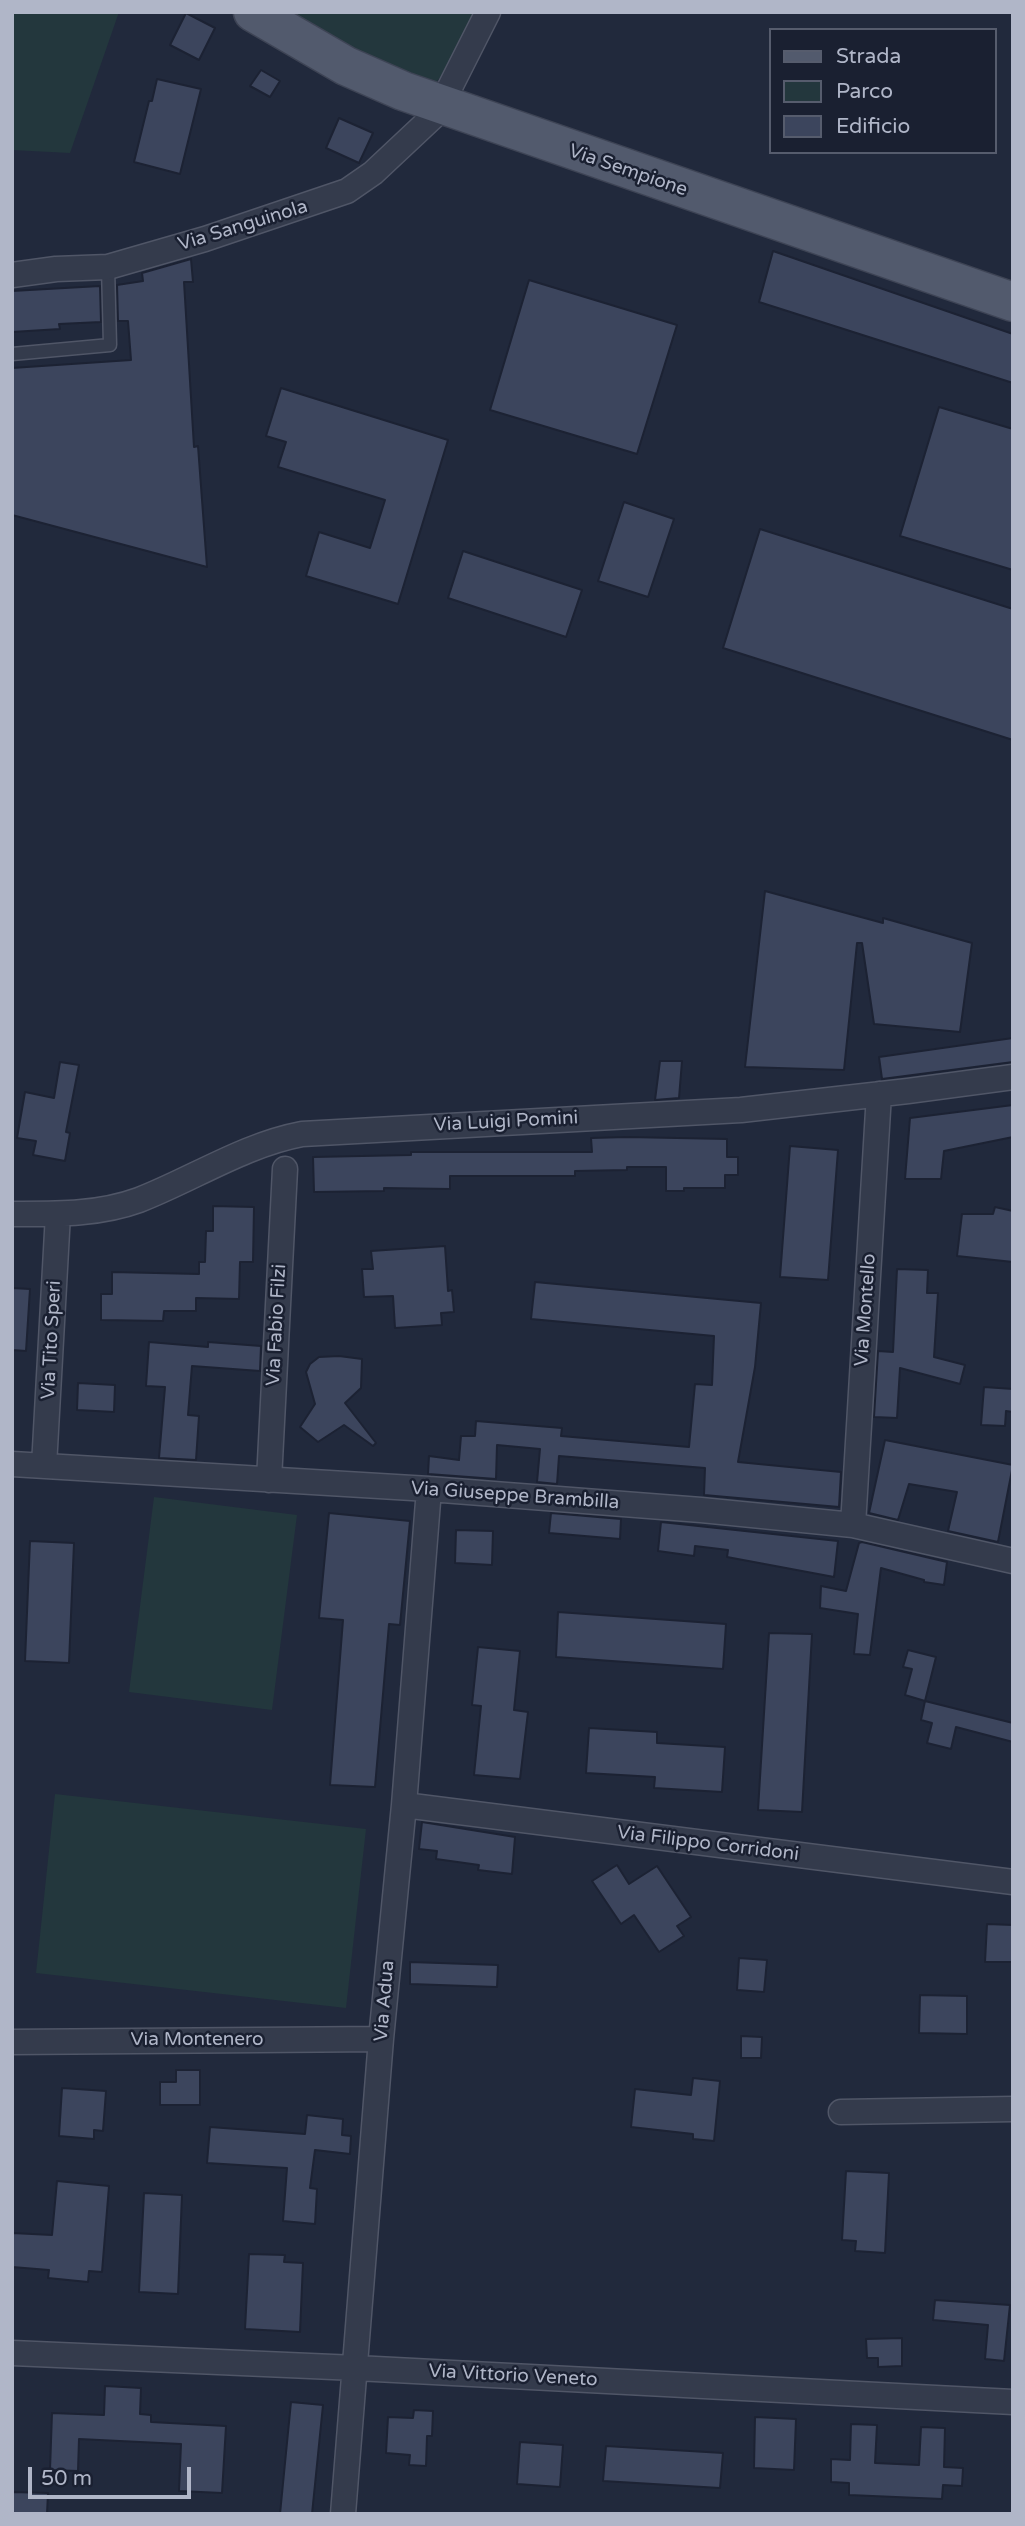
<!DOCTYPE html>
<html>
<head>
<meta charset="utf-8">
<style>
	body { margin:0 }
	#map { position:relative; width:1025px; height:2526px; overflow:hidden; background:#21293c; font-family:"Varela Round",sans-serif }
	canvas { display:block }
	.frame { position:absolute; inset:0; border:14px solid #b0b6c8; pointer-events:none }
	.legend { position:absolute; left:769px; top:28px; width:228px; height:126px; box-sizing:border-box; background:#1a2031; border:2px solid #565c6d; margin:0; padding:9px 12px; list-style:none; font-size:21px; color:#b0b6c8 }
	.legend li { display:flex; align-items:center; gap:14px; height:35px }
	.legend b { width:35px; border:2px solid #565c6d }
	.scale { position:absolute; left:28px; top:2467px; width:163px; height:32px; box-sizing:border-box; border:4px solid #b0b6c8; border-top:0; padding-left:9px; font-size:21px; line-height:24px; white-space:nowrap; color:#b0b6c8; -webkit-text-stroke:5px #1a2031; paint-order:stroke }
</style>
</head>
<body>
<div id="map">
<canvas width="1025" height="2526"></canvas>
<div class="frame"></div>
<ul class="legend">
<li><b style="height:9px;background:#525a6d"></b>Strada</li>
<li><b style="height:19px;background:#23373d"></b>Parco</li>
<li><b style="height:19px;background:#3c455d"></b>Edificio</li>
</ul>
<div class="scale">50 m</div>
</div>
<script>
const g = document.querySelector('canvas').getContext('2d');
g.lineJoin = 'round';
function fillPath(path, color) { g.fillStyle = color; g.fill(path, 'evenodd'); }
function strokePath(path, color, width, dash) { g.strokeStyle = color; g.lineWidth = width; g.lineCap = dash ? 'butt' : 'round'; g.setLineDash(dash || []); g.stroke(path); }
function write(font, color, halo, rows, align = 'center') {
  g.font = font + ' "Varela Round",sans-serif'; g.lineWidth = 5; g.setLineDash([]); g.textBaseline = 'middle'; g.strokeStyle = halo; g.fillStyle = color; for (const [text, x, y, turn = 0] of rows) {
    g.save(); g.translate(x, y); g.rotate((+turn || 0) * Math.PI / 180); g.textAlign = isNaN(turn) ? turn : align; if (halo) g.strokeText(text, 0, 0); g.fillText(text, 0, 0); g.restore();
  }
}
const green = new Path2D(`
	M 12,12 L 119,12 L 70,153 L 12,150 Z
	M 280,12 L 477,12 L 444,73 L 437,81 L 429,85 Z
	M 154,1497 L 297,1515 L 272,1710 L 129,1692 Z
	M 55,1794 L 366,1829 L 346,2008 L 36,1973 Z`);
const building = new Path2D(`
	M 186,13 L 215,28 L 199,60 L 170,45 Z
	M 261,70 L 280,81 L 270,97 L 250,86 Z
	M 157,79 L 201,89 L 180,174 L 134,162 L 149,101 L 152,101 Z
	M 339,118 L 373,133 L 359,163 L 326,148 Z
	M 773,251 L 1013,334 L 1013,383 L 759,302 Z
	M 191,259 L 193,282 L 184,282 L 194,447 L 198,446 L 207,567 L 12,515 L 12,368 L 131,360 L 128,321 L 118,321 L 117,285 L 143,281 L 142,273 Z
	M 529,280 L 677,325 L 637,454 L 490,410 Z
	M 100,286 L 101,322 L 59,324 L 60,329 L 12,332 L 12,291 Z
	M 281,388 L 448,440 L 398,604 L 306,576 L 319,532 L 370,548 L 385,500 L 278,467 L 286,442 L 266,436 Z
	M 939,407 L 1013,429 L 1013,570 L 900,536 Z
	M 624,502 L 674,519 L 648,597 L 598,581 Z
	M 760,529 L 1013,609 L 1013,740 L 723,648 Z
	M 463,551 L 582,590 L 566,637 L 448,598 Z
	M 765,891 L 883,923 L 883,918 L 972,943 L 960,1032 L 874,1024 L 862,943 L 857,943 L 844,1070 L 745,1067 Z
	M 1013,1038 L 1013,1062 L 882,1079 L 879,1057 Z
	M 660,1061 L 682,1061 L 679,1098 L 655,1100 Z
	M 60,1062 L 79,1065 L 66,1132 L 70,1133 L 65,1161 L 33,1155 L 36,1141 L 17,1138 L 25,1092 L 54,1098 Z
	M 1013,1105 L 1013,1137 L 944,1151 L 941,1179 L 905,1179 L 910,1118 Z
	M 627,1137 L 727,1139 L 727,1157 L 738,1157 L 738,1175 L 725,1175 L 725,1188 L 684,1188 L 684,1191 L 666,1191 L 666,1167 L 627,1167 L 627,1170 L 575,1171 L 575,1176 L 450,1176 L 450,1189 L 384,1188 L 384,1191 L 314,1192 L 313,1157 L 411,1155 L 411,1152 L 592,1152 L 591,1138 Z
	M 790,1146 L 838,1150 L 828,1280 L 780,1277 Z
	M 213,1206 L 254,1207 L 253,1262 L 240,1262 L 239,1299 L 196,1298 L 196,1311 L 164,1311 L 163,1321 L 101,1320 L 101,1294 L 112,1294 L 112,1272 L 199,1274 L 199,1262 L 205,1262 L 206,1231 L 213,1231 Z
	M 995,1207 L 1013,1211 L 1013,1262 L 957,1256 L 962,1214 L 993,1214 Z
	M 445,1246 L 448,1291 L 452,1290 L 454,1312 L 441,1313 L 442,1325 L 395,1328 L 393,1296 L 364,1297 L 362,1269 L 373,1269 L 371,1251 Z
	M 897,1269 L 928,1270 L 927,1293 L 938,1293 L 934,1357 L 965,1365 L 960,1384 L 900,1368 L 897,1418 L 874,1417 L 878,1351 L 893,1352 Z
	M 535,1282 L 761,1303 L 755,1367 L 738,1462 L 841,1472 L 839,1507 L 704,1495 L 705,1468 L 559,1456 L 557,1484 L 537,1482 L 540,1449 L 497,1445 L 496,1479 L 428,1474 L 429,1456 L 459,1460 L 461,1436 L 475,1436 L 476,1421 L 562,1428 L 561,1436 L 689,1447 L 695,1384 L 712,1385 L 714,1336 L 531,1319 Z
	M 12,1288 L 30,1289 L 26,1351 L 12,1350 Z
	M 149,1342 L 208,1347 L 208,1342 L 261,1346 L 260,1371 L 192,1366 L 188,1415 L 199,1416 L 196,1460 L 159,1458 L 165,1387 L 146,1386 Z
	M 339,1356 L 362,1359 L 361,1388 L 345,1403 L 376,1443 L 373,1446 L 344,1425 L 318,1442 L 300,1427 L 315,1404 L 306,1372 L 310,1364 L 319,1357 Z
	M 78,1383 L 115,1385 L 114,1412 L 77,1410 Z
	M 984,1387 L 1013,1389 L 1013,1412 L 1006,1411 L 1005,1426 L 981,1425 Z
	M 885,1440 L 1013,1465 L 998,1542 L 948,1531 L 957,1492 L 909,1484 L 898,1520 L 869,1513 Z
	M 329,1513 L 410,1521 L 400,1625 L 389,1624 L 375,1787 L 330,1785 L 343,1620 L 319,1618 Z
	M 551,1513 L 621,1519 L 620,1539 L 549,1533 Z
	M 661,1522 L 838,1541 L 834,1577 L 727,1557 L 728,1550 L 695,1546 L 694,1556 L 658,1551 Z
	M 456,1530 L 493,1531 L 492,1565 L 455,1563 Z
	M 30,1541 L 74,1543 L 69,1663 L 25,1661 Z
	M 862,1542 L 947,1562 L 944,1585 L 924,1582 L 924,1580 L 881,1568 L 870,1655 L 854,1654 L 858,1614 L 820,1608 L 821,1586 L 846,1591 L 859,1543 Z
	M 558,1612 L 726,1624 L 723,1669 L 556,1657 Z
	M 769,1633 L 812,1634 L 802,1812 L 758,1810 Z
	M 478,1647 L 520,1651 L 514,1710 L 528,1712 L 520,1779 L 474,1775 L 481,1706 L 472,1705 Z
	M 908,1650 L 936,1657 L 925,1701 L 905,1695 L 912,1669 L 903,1667 Z
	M 925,1701 L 1013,1723 L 1013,1742 L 956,1727 L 951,1749 L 927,1743 L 932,1723 L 921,1720 Z
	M 589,1728 L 657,1732 L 657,1743 L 725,1747 L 722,1792 L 654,1788 L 655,1777 L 586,1773 Z
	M 422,1822 L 515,1837 L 512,1874 L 478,1870 L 479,1865 L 436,1859 L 437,1851 L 419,1849 Z
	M 617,1865 L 629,1884 L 657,1866 L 691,1917 L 677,1926 L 684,1936 L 659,1952 L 634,1915 L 621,1924 L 592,1881 Z
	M 987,1924 L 1013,1925 L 1013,1962 L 985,1962 Z
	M 739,1958 L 767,1960 L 764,1992 L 737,1990 Z
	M 410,1962 L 498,1965 L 497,1987 L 410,1984 Z
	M 920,1995 L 967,1996 L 967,2034 L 919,2033 Z
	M 741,2036 L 762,2037 L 761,2058 L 741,2058 Z
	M 176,2070 L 200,2070 L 200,2105 L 160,2105 L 160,2082 L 176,2082 Z
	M 693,2078 L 720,2081 L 714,2141 L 693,2139 L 693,2134 L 631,2127 L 635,2089 L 691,2095 Z
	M 62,2088 L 106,2091 L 103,2131 L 94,2130 L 94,2139 L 59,2136 Z
	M 307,2115 L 343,2119 L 342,2135 L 351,2136 L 350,2154 L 315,2150 L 310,2188 L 317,2189 L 315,2224 L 283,2221 L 287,2168 L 207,2163 L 210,2127 L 305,2134 Z
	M 846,2171 L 889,2173 L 885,2253 L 855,2251 L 856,2241 L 842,2240 Z
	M 57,2181 L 109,2186 L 102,2272 L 89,2271 L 88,2282 L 48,2278 L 49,2270 L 12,2267 L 12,2233 L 52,2235 Z
	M 144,2193 L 182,2195 L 178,2294 L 139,2292 Z
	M 249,2254 L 285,2255 L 284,2262 L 303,2263 L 300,2332 L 245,2329 Z
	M 935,2300 L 1010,2305 L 1004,2361 L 985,2359 L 988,2325 L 933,2320 Z
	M 902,2338 L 902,2366 L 878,2367 L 878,2358 L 867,2358 L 866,2339 Z
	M 105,2386 L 141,2388 L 140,2414 L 151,2415 L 151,2422 L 226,2426 L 222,2493 L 179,2491 L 181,2444 L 79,2439 L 78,2471 L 50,2470 L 52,2413 L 104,2415 Z
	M 291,2402 L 323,2405 L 312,2514 L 280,2514 Z
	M 414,2410 L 433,2411 L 432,2436 L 427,2436 L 426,2466 L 409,2465 L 410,2455 L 386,2453 L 388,2417 L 413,2418 Z
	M 755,2417 L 796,2419 L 794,2470 L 754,2468 Z
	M 851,2424 L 877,2425 L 875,2463 L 919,2465 L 921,2427 L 945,2428 L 944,2467 L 963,2468 L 962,2486 L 943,2485 L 942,2499 L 849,2495 L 849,2483 L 831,2482 L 831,2459 L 850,2460 Z
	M 520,2442 L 563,2445 L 560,2487 L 517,2484 Z
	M 606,2446 L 723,2453 L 720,2488 L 603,2481 Z
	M 12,2492 L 48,2493 L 47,2514 L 12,2514 Z`);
const service = new Path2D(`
	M 12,354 L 110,345 L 108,267`);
const minor = new Path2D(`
	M 12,275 L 56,269 L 108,267 L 205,239 L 347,191 L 373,173 L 437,113 L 488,12
	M 12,1214 C 55,1214 98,1215 139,1200 C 193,1179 244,1145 302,1134 L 741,1110 L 908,1091 L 1013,1077
	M 12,1464 L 429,1489 L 701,1510 L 853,1525 L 1013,1561
	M 44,1466 L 58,1214
	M 269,1480 L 285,1169
	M 853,1525 L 879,1094
	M 404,1805 L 1013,1882
	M 12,2042 L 381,2039
	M 841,2112 L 1013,2109
	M 12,2353 L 356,2368 L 1013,2402
	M 343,2514 L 381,2039 L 404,1805 L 429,1489`);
const primary = new Path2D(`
	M 253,12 L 346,66 L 403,91 L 1013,302`);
const streetNames = [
	["Via Sempione",628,171,19],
	["Via Sanguinola",243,226,-17],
	["Via Luigi Pomini",506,1122,-3],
	["Via Montello",866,1310,-86],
	["Via Fabio Filzi",277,1325,-87],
	["Via Tito Speri",52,1340,-87],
	["Via Giuseppe Brambilla",515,1496,4],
	["Via Filippo Corridoni",708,1844,7],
	["Via Adua",385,2001,-85],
	["Via Montenero",197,2040],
	["Via Vittorio Veneto",513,2376,3]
];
fillPath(green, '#23373d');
fillPath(building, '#3c455d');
strokePath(building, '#1c2233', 2);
strokePath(service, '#505667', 15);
strokePath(minor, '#505667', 27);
strokePath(primary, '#3e4455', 41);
strokePath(service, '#343b4c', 12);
strokePath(minor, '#343b4c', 24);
strokePath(primary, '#525a6d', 38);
write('19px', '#b0b6c8', '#1a2031', streetNames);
</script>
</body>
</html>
